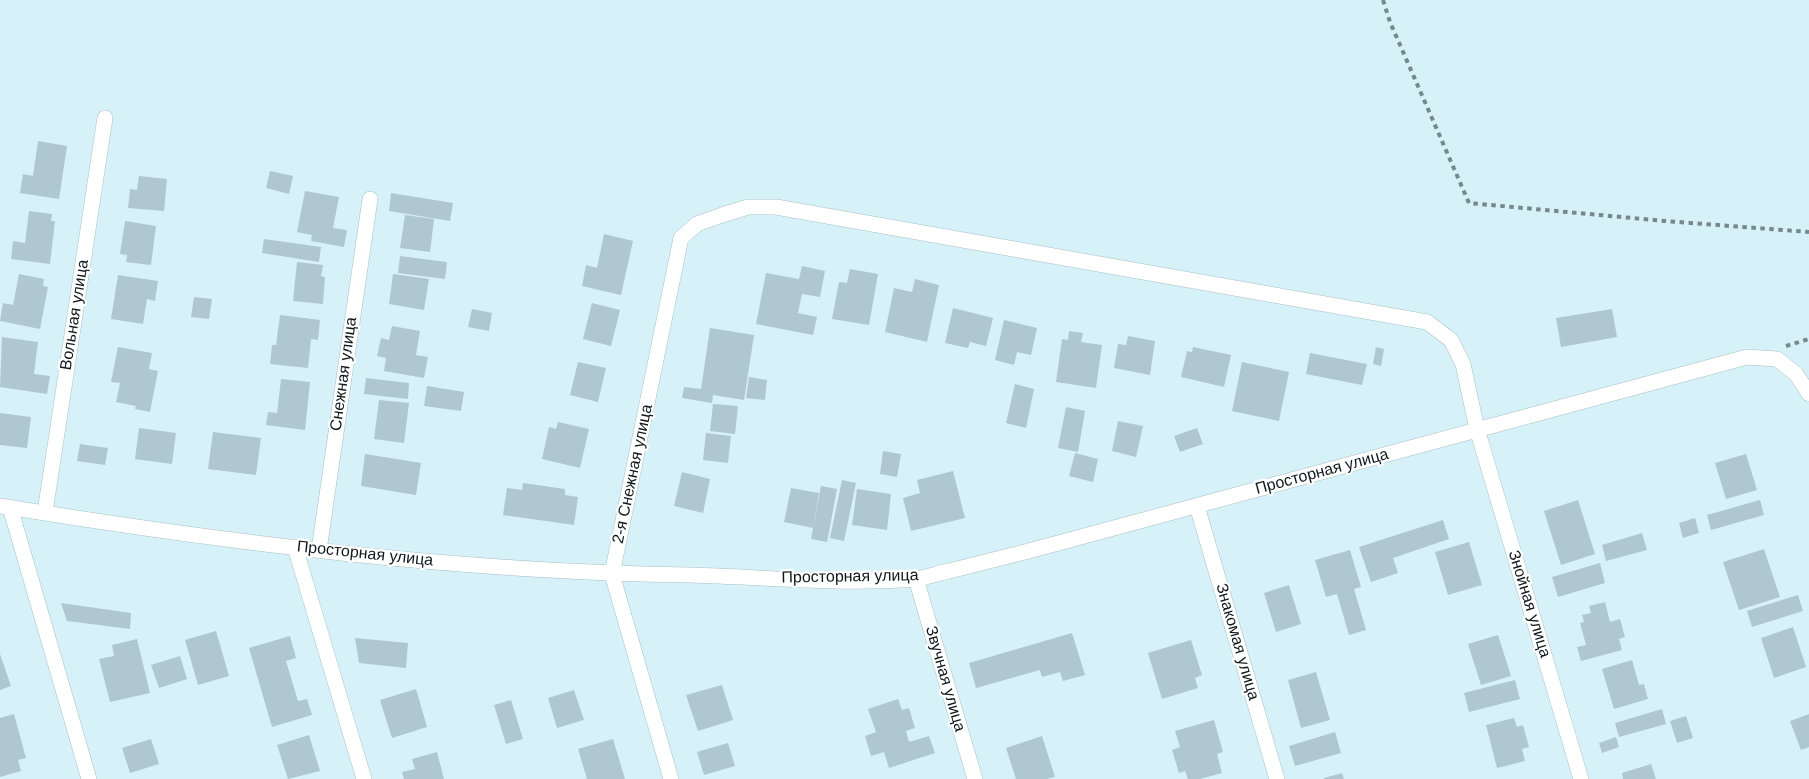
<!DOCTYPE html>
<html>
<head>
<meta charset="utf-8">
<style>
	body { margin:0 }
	canvas { display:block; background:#d7f1f8 }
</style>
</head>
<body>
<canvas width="1809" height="779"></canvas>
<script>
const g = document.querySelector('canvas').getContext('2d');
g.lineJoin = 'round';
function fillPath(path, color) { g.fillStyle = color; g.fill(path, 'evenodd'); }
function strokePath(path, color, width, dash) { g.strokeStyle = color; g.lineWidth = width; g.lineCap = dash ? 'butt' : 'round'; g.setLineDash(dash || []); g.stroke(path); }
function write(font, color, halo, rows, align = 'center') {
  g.font = font + ' Helvetica,sans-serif'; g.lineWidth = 4.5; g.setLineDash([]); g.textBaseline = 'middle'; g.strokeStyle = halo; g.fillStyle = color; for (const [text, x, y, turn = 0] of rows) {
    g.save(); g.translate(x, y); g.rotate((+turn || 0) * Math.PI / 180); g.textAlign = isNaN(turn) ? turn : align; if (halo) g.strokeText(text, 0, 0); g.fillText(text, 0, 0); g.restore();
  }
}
const building = new Path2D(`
	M 38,141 L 67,146 L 59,199 L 20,193 L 23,174 L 33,176 Z
	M 270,171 L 293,176 L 289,194 L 266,188 Z
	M 139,176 L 167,179 L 164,211 L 128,208 L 130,189 L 137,190 Z
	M 305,191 L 339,197 L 333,228 L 347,230 L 344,247 L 311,241 L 312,235 L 297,232 Z
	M 391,193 L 453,203 L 450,221 L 389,211 Z
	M 29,211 L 52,214 L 51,221 L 55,221 L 50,264 L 11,259 L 13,241 L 25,243 Z
	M 405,215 L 434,219 L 430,252 L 400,248 Z
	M 125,221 L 156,226 L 151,265 L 126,262 L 127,255 L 120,254 Z
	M 604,234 L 633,241 L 621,295 L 582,286 L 586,265 L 597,268 Z
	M 264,239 L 321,247 L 319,262 L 262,253 Z
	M 400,256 L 447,262 L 445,279 L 398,273 Z
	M 297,262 L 323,265 L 321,276 L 325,277 L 323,304 L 293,301 Z
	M 802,266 L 825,271 L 820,297 L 802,294 L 798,313 L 817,317 L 813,335 L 756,324 L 766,273 L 799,279 Z
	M 850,269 L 878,274 L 869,325 L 832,319 L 839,282 L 847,283 Z
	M 19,274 L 44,279 L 43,286 L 48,287 L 40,329 L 0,321 L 3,303 L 13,305 Z
	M 393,274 L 429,279 L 424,310 L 389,304 Z
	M 118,275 L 158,281 L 155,301 L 147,299 L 143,324 L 111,319 Z
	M 915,279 L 939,285 L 927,342 L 885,332 L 894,288 L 912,292 Z
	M 194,297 L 212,299 L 209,319 L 191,317 Z
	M 592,303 L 620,310 L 611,346 L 583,339 Z
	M 953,308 L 993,318 L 986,346 L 970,342 L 968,348 L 945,343 Z
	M 472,309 L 492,313 L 489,331 L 468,327 Z
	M 1612,309 L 1617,337 L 1561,347 L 1556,318 Z
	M 280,315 L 320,320 L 318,340 L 311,339 L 308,368 L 270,364 L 272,345 L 276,345 Z
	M 1004,320 L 1037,328 L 1031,355 L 1017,352 L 1014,365 L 995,360 Z
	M 392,326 L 420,331 L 416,355 L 428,357 L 424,378 L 384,371 L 386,358 L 377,356 L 381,338 L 389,340 Z
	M 710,328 L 754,335 L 744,400 L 713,395 L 712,403 L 682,398 L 684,387 L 701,389 Z
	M 1069,331 L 1083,333 L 1081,342 L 1102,345 L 1096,388 L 1056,382 L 1062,339 L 1068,340 Z
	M 1128,336 L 1155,341 L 1150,375 L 1114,368 L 1118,344 L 1126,345 Z
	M 2,337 L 38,342 L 34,374 L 50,376 L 47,394 L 0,387 Z
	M 118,347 L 152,353 L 149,369 L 158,371 L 150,412 L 135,409 L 136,406 L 116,402 L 120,383 L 111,382 Z
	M 1193,347 L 1231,355 L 1224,387 L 1181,377 L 1187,351 L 1192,352 Z
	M 1376,347 L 1384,349 L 1381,366 L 1373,364 Z
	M 1310,353 L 1367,364 L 1362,385 L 1306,374 Z
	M 578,362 L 606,368 L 598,402 L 570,395 Z
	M 1242,362 L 1289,372 L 1279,421 L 1232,411 Z
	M 749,377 L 767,380 L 765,400 L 746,398 Z
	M 366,378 L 409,383 L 408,399 L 364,394 Z
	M 281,379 L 310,382 L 305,430 L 266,425 L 268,412 L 277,413 Z
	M 1015,384 L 1034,389 L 1026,428 L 1006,423 Z
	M 427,386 L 464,392 L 461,411 L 424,406 Z
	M 379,400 L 409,403 L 404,443 L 374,439 Z
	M 713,404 L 738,406 L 735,434 L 710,431 Z
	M 1066,407 L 1085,411 L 1078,452 L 1058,448 Z
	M 0,413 L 31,417 L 27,448 L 0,445 Z
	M 1118,421 L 1143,426 L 1136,457 L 1112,451 Z
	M 558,422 L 589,429 L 580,468 L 542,459 L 549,427 L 556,429 Z
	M 139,428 L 176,433 L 172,464 L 135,459 Z
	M 1197,428 L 1203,444 L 1180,452 L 1174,436 Z
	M 213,432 L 261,438 L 256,475 L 208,469 Z
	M 706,433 L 731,436 L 728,463 L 703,460 Z
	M 80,444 L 108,448 L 105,465 L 77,461 Z
	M 883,451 L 901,454 L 897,477 L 880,474 Z
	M 1075,453 L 1098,459 L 1093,482 L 1069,476 Z
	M 365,454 L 421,463 L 416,495 L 361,486 Z
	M 1746,454 L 1757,490 L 1726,499 L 1715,463 Z
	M 953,471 L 965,518 L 911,531 L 903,498 L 920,493 L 917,480 Z
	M 682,472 L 710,479 L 703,513 L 674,506 Z
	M 842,480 L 856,483 L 844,541 L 830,538 Z
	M 523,483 L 565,489 L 565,495 L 578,497 L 574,525 L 503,515 L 507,488 L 522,490 Z
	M 821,486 L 837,489 L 827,542 L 811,539 Z
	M 791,488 L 819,493 L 813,528 L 784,522 Z
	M 857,489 L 891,494 L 887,530 L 852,525 Z
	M 1578,500 L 1595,554 L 1561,565 L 1544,511 Z
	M 1760,500 L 1764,515 L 1711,530 L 1707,515 Z
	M 1695,518 L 1699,533 L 1683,538 L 1679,523 Z
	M 1443,520 L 1449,539 L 1393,558 L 1398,573 L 1371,582 L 1359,547 Z
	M 1642,533 L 1647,550 L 1606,561 L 1602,545 Z
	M 1469,542 L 1482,585 L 1448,595 L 1435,552 Z
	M 1764,549 L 1780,597 L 1739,610 L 1723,562 Z
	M 1350,550 L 1361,587 L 1354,589 L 1366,630 L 1349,635 L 1337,594 L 1326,597 L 1315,560 Z
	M 1600,563 L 1605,583 L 1558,597 L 1552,577 Z
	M 1289,585 L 1301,624 L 1276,632 L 1264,593 Z
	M 1798,595 L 1803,611 L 1752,627 L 1747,611 Z
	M 1605,602 L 1610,622 L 1620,619 L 1625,637 L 1619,639 L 1622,650 L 1581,661 L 1577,647 L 1586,645 L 1580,623 L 1584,622 L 1582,615 L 1591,613 L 1589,606 Z
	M 61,603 L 131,613 L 130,629 L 67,621 Z
	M 1793,627 L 1806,667 L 1774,678 L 1761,638 Z
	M 216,631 L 229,676 L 198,685 L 185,640 Z
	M 1072,633 L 1085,675 L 1063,681 L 1060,672 L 1042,677 L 1040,670 L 976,688 L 969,663 Z
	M 1498,635 L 1511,676 L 1481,685 L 1468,644 Z
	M 290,636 L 296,658 L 286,661 L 298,701 L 307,699 L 312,715 L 272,727 L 249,648 Z
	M 355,638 L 408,643 L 406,668 L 359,663 Z
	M 137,639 L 150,693 L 110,702 L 99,659 L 114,656 L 112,645 Z
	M 1191,640 L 1202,675 L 1195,678 L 1198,688 L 1162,699 L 1148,653 Z
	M 0,654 L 11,686 L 0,690 Z
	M 180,656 L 187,679 L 159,688 L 151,665 Z
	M 1632,660 L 1639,685 L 1644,684 L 1648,699 L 1614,709 L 1602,669 Z
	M 1316,672 L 1330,720 L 1301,728 L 1288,680 Z
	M 1515,680 L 1520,699 L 1469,712 L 1464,693 Z
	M 722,685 L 733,720 L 698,731 L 686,695 Z
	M 416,689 L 427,727 L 392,738 L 380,700 Z
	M 574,690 L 584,720 L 557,728 L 548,698 Z
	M 898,699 L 902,710 L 909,708 L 915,728 L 906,731 L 909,742 L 929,736 L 935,753 L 889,768 L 884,752 L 871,756 L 865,736 L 876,732 L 868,709 Z
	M 511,700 L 523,739 L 506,744 L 494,705 Z
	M 1662,709 L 1666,724 L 1619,737 L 1615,723 Z
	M 14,714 L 26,758 L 18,760 L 21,771 L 0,777 L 0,718 Z
	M 1809,714 L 1809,747 L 1801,750 L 1790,721 Z
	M 1686,716 L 1693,738 L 1677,743 L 1670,721 Z
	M 1514,718 L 1517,727 L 1523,725 L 1529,747 L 1522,749 L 1525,761 L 1497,768 L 1486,725 Z
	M 1214,720 L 1223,752 L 1217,754 L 1222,773 L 1200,779 L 1188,779 L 1185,771 L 1179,773 L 1172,750 L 1180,747 L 1175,731 Z
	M 1335,732 L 1341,753 L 1295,766 L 1289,746 Z
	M 309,735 L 320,771 L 288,779 L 277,745 Z
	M 1042,736 L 1055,777 L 1047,779 L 1016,779 L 1006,748 Z
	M 1616,737 L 1619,747 L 1602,753 L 1599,743 Z
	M 151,739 L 159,764 L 130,773 L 122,748 Z
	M 613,739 L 625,779 L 587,779 L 578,749 Z
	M 728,743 L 735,766 L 704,775 L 697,752 Z
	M 437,752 L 444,779 L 404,779 L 402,772 L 415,769 L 412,759 Z
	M 1651,764 L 1656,779 L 1623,779 L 1622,773 Z
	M 1342,773 L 1344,779 L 1324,779 L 1324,778 Z`);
const path = new Path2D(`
	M 1383,0 L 1390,22 L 1469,203 L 1665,221 L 1809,232
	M 1786,346 L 1809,339`);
const street = new Path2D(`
	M 0,506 C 228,543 459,572 691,575 C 765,577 840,585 914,579 C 926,578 938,573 949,571 C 974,565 1000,558 1025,552 L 1747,357 L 1777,359 L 1796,374 L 1809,394
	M 1197,506 L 1277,779
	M 10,507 L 89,779
	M 45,512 L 105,118
	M 295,547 L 364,779
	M 319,550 L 370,199
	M 916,579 L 975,779
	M 671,779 L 612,574 L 681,238 L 697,224 L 722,215 L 748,207 L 776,207 L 1427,322 L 1451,340 L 1463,364 L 1477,429 L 1581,779`);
const streetNames = [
	["Вольная улица",75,315,-81],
	["Снежная улица",344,374,-82],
	["Просторная улица",1322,472,-15],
	["2-я Снежная улица",633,474,-78],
	["Просторная улица",365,554,6],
	["Просторная улица",850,577,-1],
	["Знойная улица",1529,604,73],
	["Знакомая улица",1237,642,74],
	["Звучная улица",945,679,74]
];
fillPath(building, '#afc8cf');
strokePath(street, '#a7c0c6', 16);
strokePath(path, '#76888d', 4, [4.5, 4.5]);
strokePath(street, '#fff', 15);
write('16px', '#0f181b', '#fff', streetNames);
</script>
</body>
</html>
